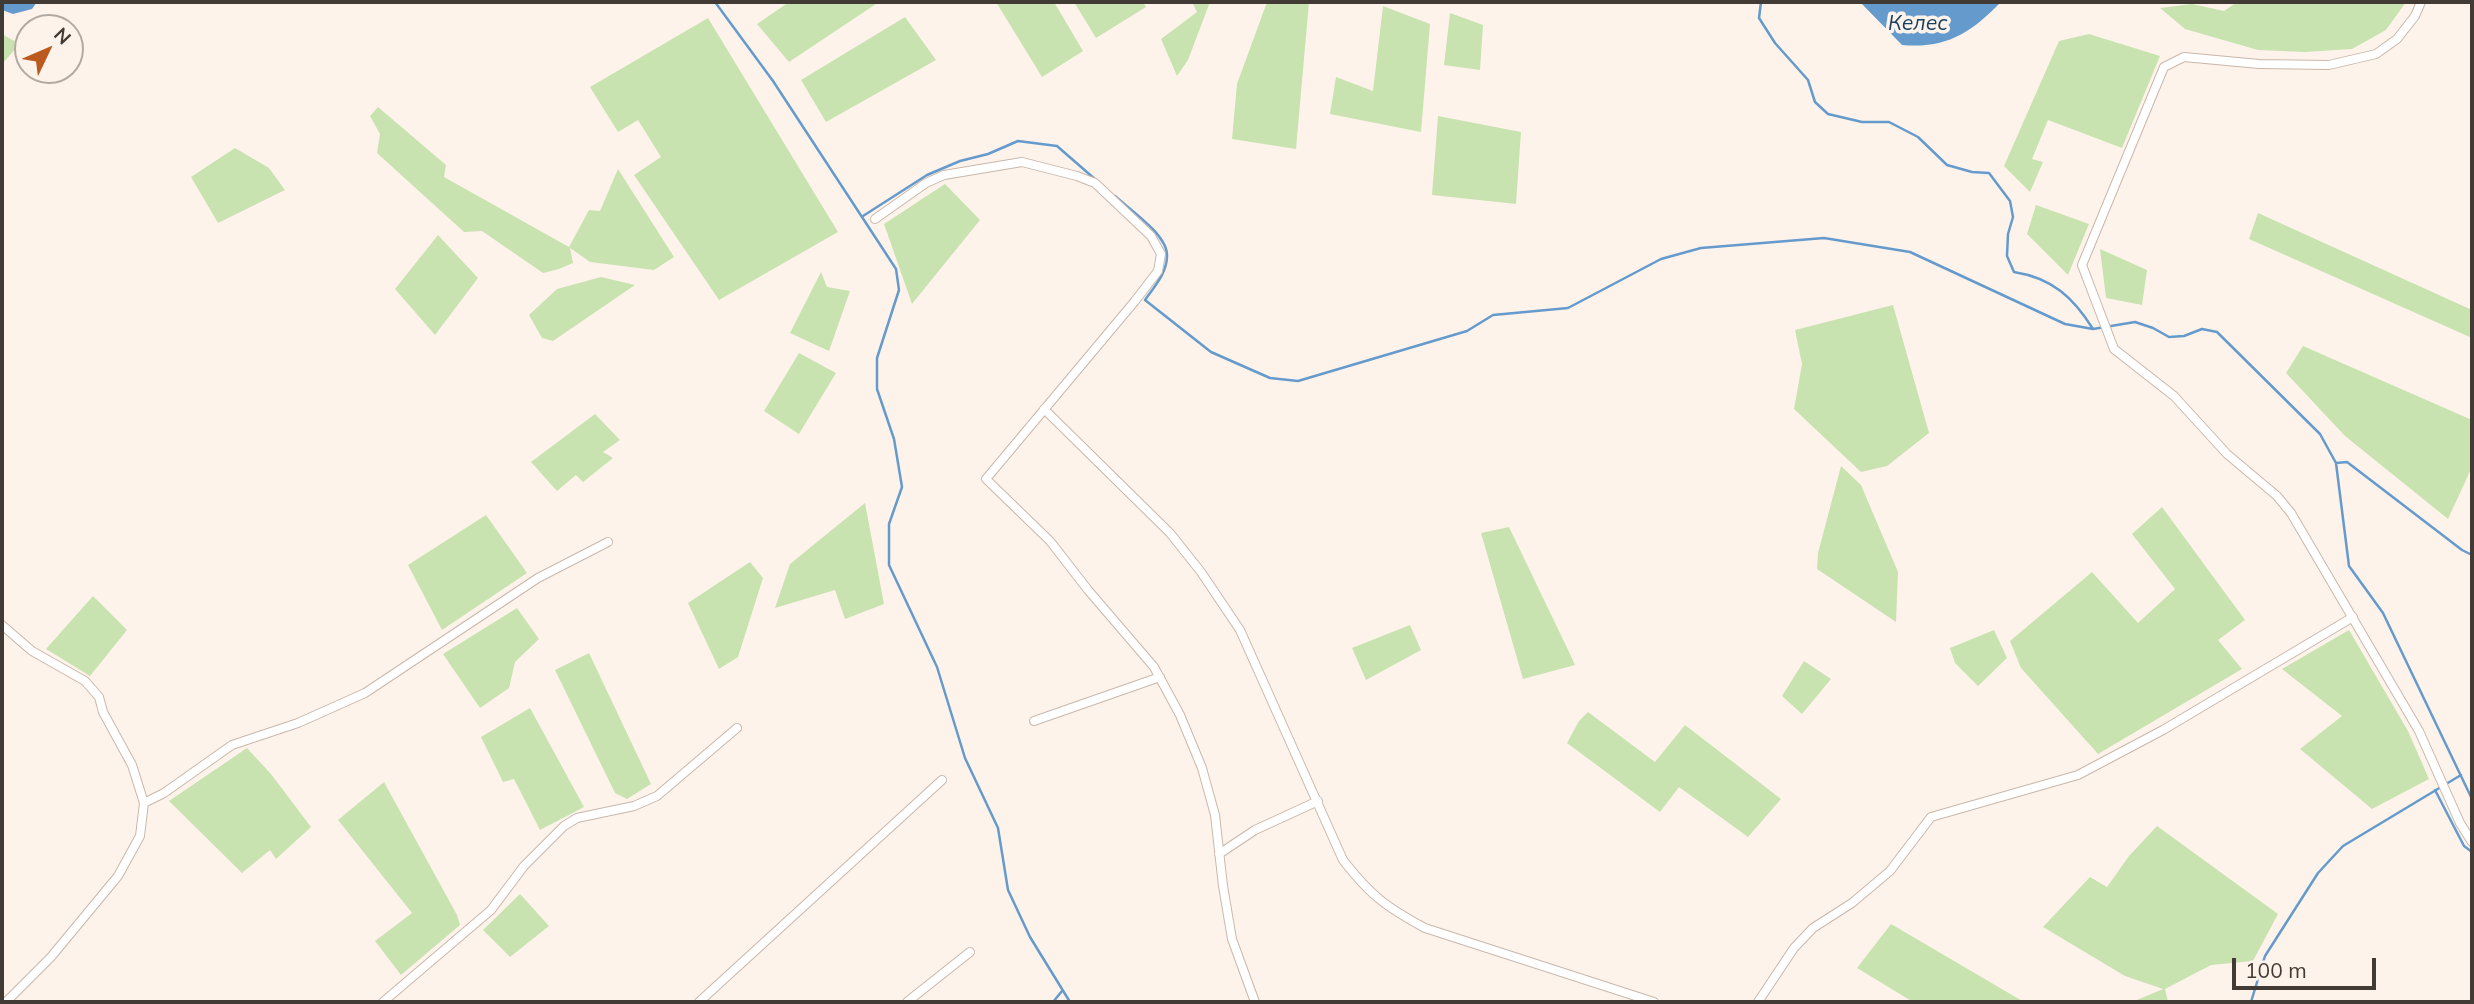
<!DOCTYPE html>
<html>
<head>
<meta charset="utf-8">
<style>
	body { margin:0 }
	#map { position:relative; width:2474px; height:1004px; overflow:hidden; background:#fef3eb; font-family:Mulish,sans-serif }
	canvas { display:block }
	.frame { position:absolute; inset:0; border:4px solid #423a35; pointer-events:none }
	.north { position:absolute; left:14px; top:14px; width:70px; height:70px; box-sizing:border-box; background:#fef3eb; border:2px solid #b3a9a2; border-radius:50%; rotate:46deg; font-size:19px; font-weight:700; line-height:28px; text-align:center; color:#423a35 }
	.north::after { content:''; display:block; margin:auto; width:24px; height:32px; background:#bc591e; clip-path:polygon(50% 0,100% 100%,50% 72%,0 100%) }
	.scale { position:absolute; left:2232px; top:958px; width:144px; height:32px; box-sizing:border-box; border:4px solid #423a35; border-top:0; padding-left:9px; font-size:21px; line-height:24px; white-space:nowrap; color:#423a35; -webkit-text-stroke:5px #fef3eb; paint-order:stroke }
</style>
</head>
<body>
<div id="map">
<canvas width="2474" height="1004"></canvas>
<div class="frame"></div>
<div class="north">N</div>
<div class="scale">100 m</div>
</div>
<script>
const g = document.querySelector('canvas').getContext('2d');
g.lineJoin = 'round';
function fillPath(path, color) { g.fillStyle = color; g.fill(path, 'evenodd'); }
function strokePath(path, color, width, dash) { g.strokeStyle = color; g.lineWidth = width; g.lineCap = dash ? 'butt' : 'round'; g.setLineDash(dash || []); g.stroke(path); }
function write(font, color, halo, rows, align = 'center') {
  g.font = font + ' Mulish,sans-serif'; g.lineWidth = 7; g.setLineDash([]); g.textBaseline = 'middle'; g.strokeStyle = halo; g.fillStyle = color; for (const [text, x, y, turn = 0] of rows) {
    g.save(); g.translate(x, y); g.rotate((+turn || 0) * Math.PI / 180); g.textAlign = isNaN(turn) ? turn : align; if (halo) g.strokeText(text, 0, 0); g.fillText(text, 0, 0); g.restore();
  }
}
const green = new Path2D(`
	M 789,2 L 879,2 L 789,62 L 757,24 Z
	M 996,2 L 1054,2 L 1083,51 L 1042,77 Z
	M 1074,2 L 1143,2 L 1146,7 L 1096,38 Z
	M 1192,2 L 1210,2 L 1188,60 L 1177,76 L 1161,39 L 1197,12 Z
	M 1267,2 L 1309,2 L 1296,149 L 1232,139 L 1237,84 Z
	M 2237,2 L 2406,2 L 2386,30 L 2352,49 L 2305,52 L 2258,50 L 2185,29 L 2160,8 L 2192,4 L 2224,11 Z
	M 1383,6 L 1430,24 L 1421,132 L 1330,114 L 1336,77 L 1373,91 Z
	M 1450,13 L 1483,25 L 1480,70 L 1444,65 Z
	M 905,17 L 936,60 L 826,122 L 801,80 Z
	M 708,18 L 838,232 L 719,300 L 634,175 L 661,157 L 638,120 L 618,132 L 590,87 Z
	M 2,34 L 20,44 L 2,64 Z
	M 2089,34 L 2160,56 L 2122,148 L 2048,120 L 2032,159 L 2043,162 L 2030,192 L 2004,166 L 2059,41 Z
	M 378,107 L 446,165 L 444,177 L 569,247 L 589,210 L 600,211 L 618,169 L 674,257 L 654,270 L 590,262 L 570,248 L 573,263 L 559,269 L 543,273 L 482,231 L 464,232 L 377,153 L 380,134 L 370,116 Z
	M 1438,116 L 1521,132 L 1516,204 L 1432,195 Z
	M 235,148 L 269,168 L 285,190 L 218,223 L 191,177 Z
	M 945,184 L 980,220 L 912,304 L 884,224 Z
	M 2036,205 L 2089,224 L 2068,275 L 2027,234 Z
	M 2258,213 L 2472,310 L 2472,338 L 2249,239 Z
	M 438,235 L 478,278 L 435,335 L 395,289 Z
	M 2100,249 L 2147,270 L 2142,305 L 2106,298 Z
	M 821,272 L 827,287 L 850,291 L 829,351 L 790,333 Z
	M 601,277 L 635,285 L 553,341 L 542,338 L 529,315 L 557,289 Z
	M 1893,305 L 1929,433 L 1887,466 L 1861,472 L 1794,409 L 1802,364 L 1795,330 Z
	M 2303,346 L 2472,420 L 2472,467 L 2448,519 L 2345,436 L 2286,373 Z
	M 799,353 L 836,373 L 799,434 L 764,411 Z
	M 595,414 L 620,440 L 603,452 L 613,458 L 583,482 L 576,475 L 557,491 L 531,462 Z
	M 1841,466 L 1861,485 L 1898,572 L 1896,622 L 1817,569 L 1818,553 Z
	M 865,503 L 884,604 L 845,619 L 835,590 L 775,608 L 790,564 Z
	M 2162,507 L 2245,620 L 2218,640 L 2242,669 L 2098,754 L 2021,668 L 2010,641 L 2092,572 L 2138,623 L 2175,589 L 2132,534 Z
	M 486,515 L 527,573 L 442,630 L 408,565 Z
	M 1509,527 L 1570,654 L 1575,665 L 1523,679 L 1481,533 Z
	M 750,562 L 763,578 L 738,657 L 719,669 L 688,603 Z
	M 93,596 L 127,630 L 90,676 L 46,649 Z
	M 517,608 L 539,639 L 515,662 L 509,688 L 480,708 L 443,654 Z
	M 1410,625 L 1421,650 L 1366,680 L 1352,648 Z
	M 1994,630 L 2007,658 L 1978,686 L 1955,663 L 1950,648 Z
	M 2349,630 L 2408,731 L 2429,779 L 2372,809 L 2300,749 L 2342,716 L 2282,669 Z
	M 589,653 L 651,784 L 627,799 L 615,793 L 555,670 Z
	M 1804,661 L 1831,679 L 1802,714 L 1782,696 Z
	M 530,708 L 584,807 L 540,830 L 514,779 L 503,782 L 481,737 Z
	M 1588,712 L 1655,762 L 1685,725 L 1781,799 L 1748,837 L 1679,787 L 1660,812 L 1567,743 L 1579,721 Z
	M 247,748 L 271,774 L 311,827 L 276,859 L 270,850 L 242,873 L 169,801 Z
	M 384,782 L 457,915 L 460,925 L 401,975 L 375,941 L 412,913 L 338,820 Z
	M 2157,826 L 2278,914 L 2253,961 L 2211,965 L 2165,989 L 2168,1002 L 2132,1002 L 2163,989 L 2125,976 L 2043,927 L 2090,877 L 2107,887 L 2129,856 Z
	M 520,894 L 549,926 L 510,957 L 483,930 Z
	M 1891,924 L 2024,1002 L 1913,1002 L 1857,968 Z`);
const water = new Path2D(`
	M 2,2 L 12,2 L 17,4 L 23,2 L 37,2 L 32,9 L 13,14 L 2,10 Z
	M 1860,2 L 2001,2 C 1971,33 1946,49 1902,45 Z`);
const stream = new Path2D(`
	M 715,2 L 773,81 L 896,269 L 899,290 L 877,358 L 877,389 L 894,439 L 902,487 L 889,524 L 889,565 L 937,667 L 965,758 L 998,828 L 1008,890 L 1030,937 L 1070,1002
	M 1761,2 L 1759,18 L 1775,43 L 1808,80 L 1815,102 L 1828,114 L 1862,122 L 1889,122 L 1918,137 L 1947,165 L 1972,172 L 1989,173 L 2010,201 L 2013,217 L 2008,234 L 2007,256 L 2014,272 C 2052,278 2073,297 2093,329
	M 1115,196 C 1130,210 1168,235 1167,256 C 1167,273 1154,287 1145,300 L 1211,352 L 1270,378 L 1298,381 L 1467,331 L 1493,315 L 1568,308 L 1661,259 L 1701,248 L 1824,238 L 1910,252 L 2065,324 L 2093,329 L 2135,322 L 2153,328 L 2169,337 L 2184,336 L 2202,329 L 2217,332 L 2320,434 L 2336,463 L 2349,566 L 2383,613 L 2472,799
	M 863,216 L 927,175 L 960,161 L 988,154 L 1018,141 L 1057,146 L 1096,180
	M 2336,463 L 2347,462 L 2462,550 L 2472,555
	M 2435,790 L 2464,846 L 2472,852
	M 1053,1002 L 1062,991
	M 2251,1002 L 2265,956 L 2318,873 L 2343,846 L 2461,775`);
const minor = new Path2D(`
	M 2421,2 L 2415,16 L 2397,39 L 2376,54 L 2329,65 L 2259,64 L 2184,57 L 2164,67 L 2082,265 L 2114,349 L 2174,396 L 2227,454 L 2277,496 L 2291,513 L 2419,731 L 2460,823 L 2472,842
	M 875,219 L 926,183 L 944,175 L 1022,162 L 1077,176 L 1095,183 L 1151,236 L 1161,254 L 1158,271 L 1135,301 L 986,479 L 1050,541 L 1088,590 L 1154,667 L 1180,715 L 1202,768 L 1215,815 L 1223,886 L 1232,939 L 1255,1002
	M 1044,409 L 1170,533 L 1201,572 L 1240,630 L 1343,860 C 1370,895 1386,907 1425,928 L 1654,1002
	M 2,625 L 32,651 L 85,681 L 99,697 L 103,712 L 132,765 L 144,803 L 140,836 L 118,876 L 51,957 L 6,1002
	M 1034,721 L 1160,677
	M 144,803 L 164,793 L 232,745 L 298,723 L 365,693 L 538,578 L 608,542
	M 1219,854 L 1255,830 L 1318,801
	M 383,1002 L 491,910 L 524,866 L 564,826 L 577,818 L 634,806 L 657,796 L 737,728
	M 699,1002 L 942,780
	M 907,1002 L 970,952
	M 1758,1002 L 1794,948 L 1813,928 L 1852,903 L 1890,871 L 1931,817 L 2078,775 L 2163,730 L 2353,617`);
const waterNames = [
	["Келес",1918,24]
];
fillPath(green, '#c8e3b0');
fillPath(water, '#659acc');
strokePath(stream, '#659acc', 2.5);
strokePath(minor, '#c9b7aa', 10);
strokePath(minor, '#fff', 8);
write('italic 21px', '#173f61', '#fef3eb', waterNames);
</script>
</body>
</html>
